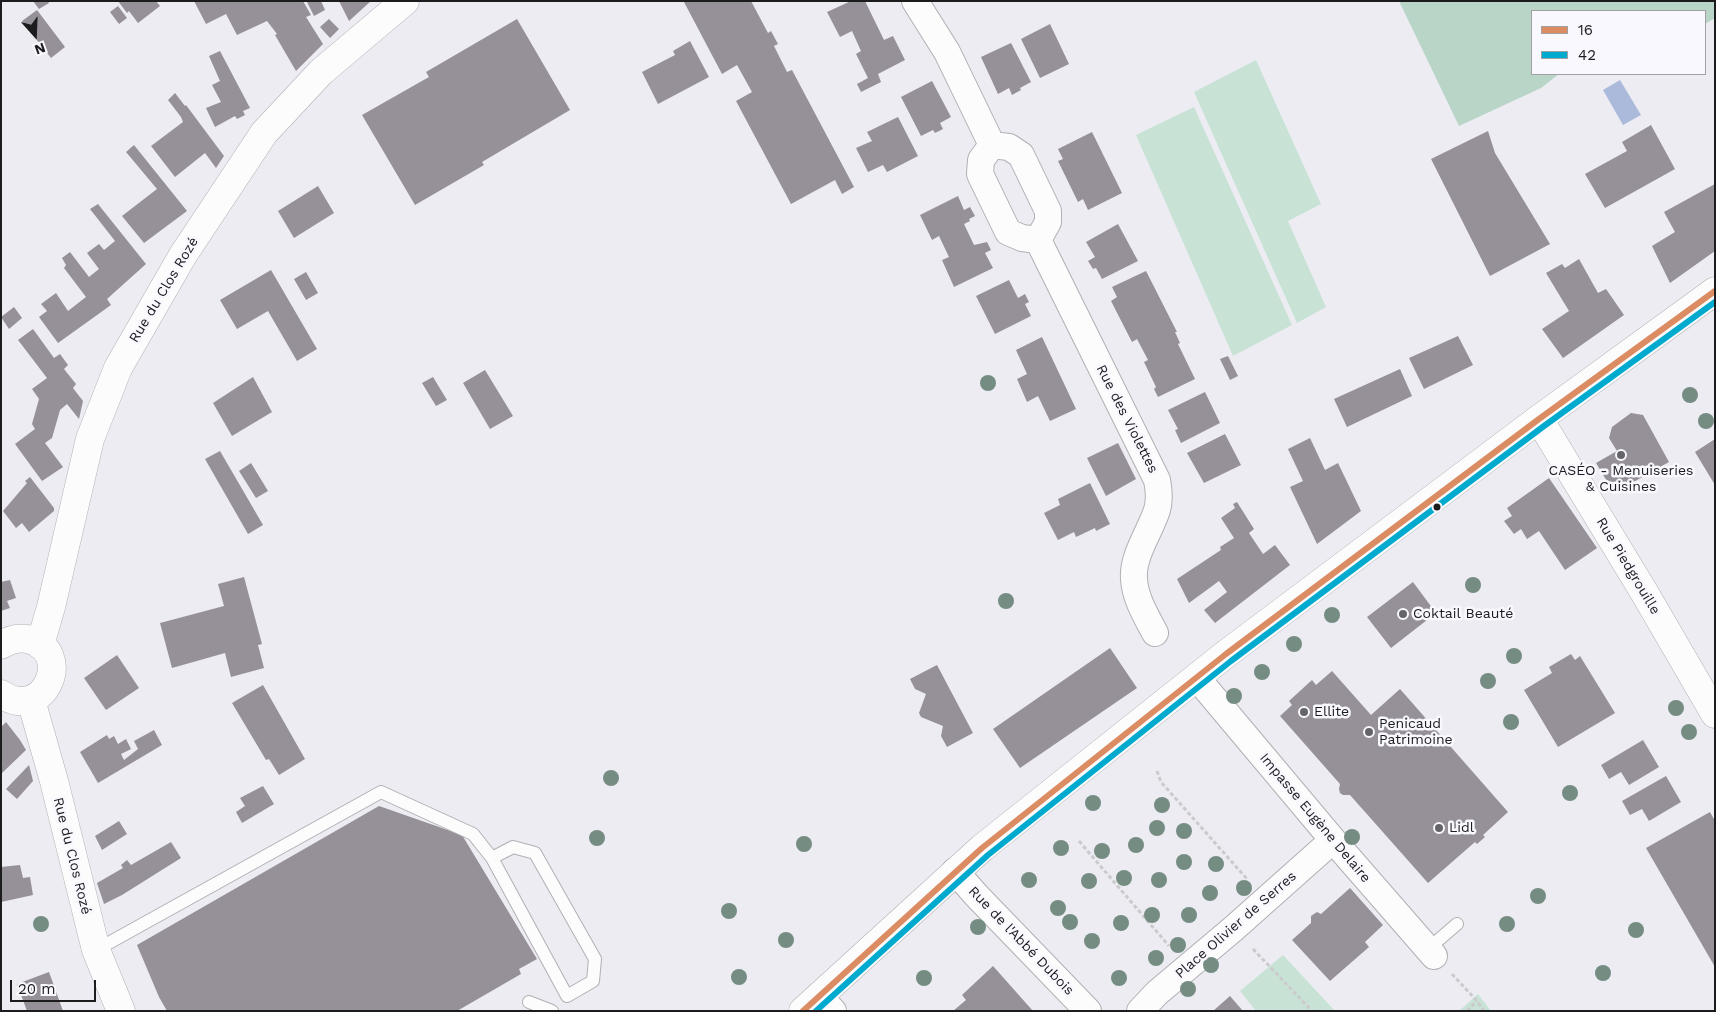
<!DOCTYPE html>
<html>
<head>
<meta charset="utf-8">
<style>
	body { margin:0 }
	#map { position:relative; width:1716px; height:1012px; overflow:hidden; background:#ececf2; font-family:"Work Sans",sans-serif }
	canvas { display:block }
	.frame { position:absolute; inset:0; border:2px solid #1c1c1f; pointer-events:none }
	.legend { position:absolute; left:1531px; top:10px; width:175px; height:65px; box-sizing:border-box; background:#f8f8fe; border:1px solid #a0a0a5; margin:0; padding:6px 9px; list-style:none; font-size:15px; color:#1c1c1f }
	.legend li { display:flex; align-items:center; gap:10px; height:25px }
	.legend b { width:25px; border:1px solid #a0a0a5 }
	.north { position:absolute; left:10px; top:10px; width:50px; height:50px; -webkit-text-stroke:4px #f8f8fe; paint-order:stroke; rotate:160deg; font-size:14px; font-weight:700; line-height:20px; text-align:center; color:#1c1c1f }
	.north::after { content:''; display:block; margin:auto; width:18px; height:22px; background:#1c1c1f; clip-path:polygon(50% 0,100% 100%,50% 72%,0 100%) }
	.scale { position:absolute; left:10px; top:980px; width:86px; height:22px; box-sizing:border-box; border:2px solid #1c1c1f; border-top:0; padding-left:6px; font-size:15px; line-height:18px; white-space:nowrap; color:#1c1c1f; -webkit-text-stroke:4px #f8f8fe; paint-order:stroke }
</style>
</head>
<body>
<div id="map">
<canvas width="1716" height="1012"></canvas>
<div class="frame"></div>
<ul class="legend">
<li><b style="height:6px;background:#db8c62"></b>16</li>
<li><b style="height:6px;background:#00a9ce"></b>42</li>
</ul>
<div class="north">N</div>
<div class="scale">20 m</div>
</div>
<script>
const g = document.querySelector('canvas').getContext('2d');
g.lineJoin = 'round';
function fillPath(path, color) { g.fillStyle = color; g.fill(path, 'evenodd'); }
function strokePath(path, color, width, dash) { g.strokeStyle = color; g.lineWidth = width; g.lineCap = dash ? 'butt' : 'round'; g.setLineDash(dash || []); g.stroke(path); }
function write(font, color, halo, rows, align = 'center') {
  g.font = font + ' "Work Sans",sans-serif'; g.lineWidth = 5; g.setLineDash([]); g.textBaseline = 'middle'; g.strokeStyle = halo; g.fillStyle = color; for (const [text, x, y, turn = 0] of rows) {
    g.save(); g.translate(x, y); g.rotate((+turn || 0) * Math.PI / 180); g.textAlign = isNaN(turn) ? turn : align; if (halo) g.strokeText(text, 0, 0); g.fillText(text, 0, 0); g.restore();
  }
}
const green = new Path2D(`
	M 1256,60 L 1321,204 L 1288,221 L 1326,307 L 1297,323 L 1194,92 Z
	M 1194,107 L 1292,325 L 1233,356 L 1136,135 Z
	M 1283,955 L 1335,1011 L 1256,1011 L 1240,991 Z
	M 1478,994 L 1491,1011 L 1459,1011 Z`);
const forest = new Path2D(`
	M 1399,1 L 1715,1 L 1715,18 L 1705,24 L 1705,11 L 1532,11 L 1532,74 L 1559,74 L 1541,88 L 1459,126 Z`);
const water = new Path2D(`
	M 1620,80 L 1641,115 L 1623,125 L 1603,90 Z`);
const building = new Path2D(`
	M 33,1 L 48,1 L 49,3 L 39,9 Z
	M 118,1 L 156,1 L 160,6 L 138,23 L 129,11 L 127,13 Z
	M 194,1 L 303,1 L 311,15 L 306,17 L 323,44 L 296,71 L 275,35 L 277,34 L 267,21 L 237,35 L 226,14 L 206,24 Z
	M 309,1 L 321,1 L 325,10 L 314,16 L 307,2 Z
	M 339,1 L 371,1 L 349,21 Z
	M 686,1 L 751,1 L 768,33 L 771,31 L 778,44 L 774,46 L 787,72 L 792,70 L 854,187 L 842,194 L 835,180 L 791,204 L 736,101 L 752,92 L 737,65 L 722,74 L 684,2 Z
	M 851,1 L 865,1 L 884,40 L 893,36 L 905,60 L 878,74 L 881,82 L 861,92 L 857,84 L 868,78 L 856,54 L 861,51 L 852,31 L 840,37 L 827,12 Z
	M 118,6 L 127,18 L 119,24 L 110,12 Z
	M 37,10 L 65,47 L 51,58 L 22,21 Z
	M 329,19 L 339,29 L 330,38 L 320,27 Z
	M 517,19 L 570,110 L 482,162 L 484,165 L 415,205 L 362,115 L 429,77 L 426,72 Z
	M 1050,24 L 1069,64 L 1040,78 L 1021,39 Z
	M 690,41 L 709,77 L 658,104 L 642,72 L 675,55 L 673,51 Z
	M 1011,43 L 1031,82 L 1020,88 L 1021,90 L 1012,95 L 1009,88 L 998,94 L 981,57 Z
	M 220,51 L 250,108 L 243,111 L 245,115 L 237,119 L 235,116 L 215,127 L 206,108 L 221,102 L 212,85 L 220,81 L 209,56 Z
	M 932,81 L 951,117 L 940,123 L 943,129 L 935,133 L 933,130 L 921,136 L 901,97 Z
	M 175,93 L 185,106 L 186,105 L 224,156 L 216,168 L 205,153 L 175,177 L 151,146 L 183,122 L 181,117 L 168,100 Z
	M 898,117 L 918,156 L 887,172 L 883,165 L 868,172 L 856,148 L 872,141 L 867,132 Z
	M 1651,125 L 1675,169 L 1605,208 L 1585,174 L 1627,151 L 1622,142 Z
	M 1488,131 L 1495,153 L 1550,244 L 1490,276 L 1431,159 Z
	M 1092,132 L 1122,193 L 1088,210 L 1083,199 L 1078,202 L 1058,161 L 1063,159 L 1058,149 Z
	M 134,145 L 187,211 L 144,243 L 122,216 L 157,189 L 126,152 Z
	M 1715,184 L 1715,251 L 1670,283 L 1652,246 L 1675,232 L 1664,212 Z
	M 318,186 L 334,213 L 294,238 L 278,211 Z
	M 958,196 L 964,210 L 970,207 L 975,216 L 969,219 L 970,221 L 964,224 L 974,245 L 987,242 L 991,250 L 985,253 L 993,268 L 954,287 L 942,260 L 949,257 L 939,236 L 932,240 L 920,215 Z
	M 98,204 L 146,264 L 107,299 L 111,305 L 58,343 L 39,317 L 47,311 L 41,304 L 56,293 L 68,311 L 86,297 L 64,268 L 66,265 L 62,258 L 70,252 L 89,277 L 99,269 L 87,253 L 99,244 L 104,250 L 115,241 L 90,209 Z
	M 1118,224 L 1138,261 L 1102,279 L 1096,268 L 1093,269 L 1088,261 L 1095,257 L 1086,242 Z
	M 1579,259 L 1598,293 L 1606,289 L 1624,315 L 1563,358 L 1542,329 L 1569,311 L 1546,273 L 1562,264 L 1565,268 Z
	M 271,270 L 317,349 L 297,361 L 268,311 L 237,329 L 220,300 Z
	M 1146,271 L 1177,332 L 1175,332 L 1180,343 L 1178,344 L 1195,379 L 1158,397 L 1154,389 L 1156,387 L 1144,362 L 1148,360 L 1137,339 L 1132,342 L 1111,301 L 1117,297 L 1112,287 Z
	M 306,272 L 318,293 L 306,300 L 294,279 Z
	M 1009,280 L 1018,298 L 1025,294 L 1029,302 L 1025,304 L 1031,316 L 995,334 L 976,296 Z
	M 14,307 L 22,318 L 9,329 L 1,317 Z
	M 33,329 L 54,358 L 60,354 L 68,365 L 64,369 L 76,384 L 73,388 L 83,401 L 79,419 L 67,404 L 60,410 L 52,438 L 45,443 L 63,467 L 42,481 L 15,444 L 35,429 L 32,424 L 39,399 L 32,389 L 47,378 L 18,340 Z
	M 1458,336 L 1473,365 L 1424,389 L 1409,358 Z
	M 1042,337 L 1076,409 L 1050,421 L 1038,396 L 1027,402 L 1017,379 L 1027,374 L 1016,350 Z
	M 1228,356 L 1238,376 L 1230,380 L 1220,359 Z
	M 1400,369 L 1412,396 L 1347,427 L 1334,399 Z
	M 485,370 L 513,416 L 490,429 L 463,383 Z
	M 253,377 L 272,412 L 232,436 L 213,403 Z
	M 433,377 L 447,400 L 436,406 L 422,383 Z
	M 1205,392 L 1220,423 L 1181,443 L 1175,430 L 1178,429 L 1168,410 Z
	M 1631,413 L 1643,415 L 1669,462 L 1614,493 L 1596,463 L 1617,451 L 1609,438 L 1612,427 Z
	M 1225,434 L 1241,465 L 1204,483 L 1187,453 Z
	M 1310,438 L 1325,470 L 1338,463 L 1361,511 L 1317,544 L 1290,487 L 1303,481 L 1288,449 Z
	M 1715,439 L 1715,485 L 1695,452 Z
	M 1118,443 L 1136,479 L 1106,496 L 1087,458 Z
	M 220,451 L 263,525 L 248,534 L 205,459 Z
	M 251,463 L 268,491 L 256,498 L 239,471 Z
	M 30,477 L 54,508 L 54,511 L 29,532 L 22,523 L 16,528 L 3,511 L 27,483 L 25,481 Z
	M 1549,478 L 1597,548 L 1565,570 L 1539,531 L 1527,539 L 1521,529 L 1514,534 L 1504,521 L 1512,516 L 1507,508 Z
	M 1090,483 L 1110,524 L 1096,531 L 1095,528 L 1076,537 L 1074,532 L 1058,540 L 1044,513 L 1060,505 L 1058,499 Z
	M 1237,502 L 1254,529 L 1249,533 L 1263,554 L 1275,545 L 1290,565 L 1215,623 L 1204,610 L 1227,592 L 1219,581 L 1189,603 L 1177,579 L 1221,550 L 1220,547 L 1234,538 L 1221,518 L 1235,508 L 1233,504 Z
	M 244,577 L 262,644 L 258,645 L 264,668 L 231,677 L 225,653 L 172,668 L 160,623 L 224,606 L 218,584 Z
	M 10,580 L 16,598 L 7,601 L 10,608 L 1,611 L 1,582 Z
	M 1413,582 L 1436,613 L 1391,648 L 1367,617 Z
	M 1110,648 L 1137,688 L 1020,768 L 993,729 Z
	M 1571,654 L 1575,660 L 1580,656 L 1615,713 L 1558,747 L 1524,690 L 1552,673 L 1549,667 Z
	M 117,655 L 139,688 L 106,710 L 84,678 Z
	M 937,665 L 973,733 L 947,747 L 941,736 L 943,726 L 921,717 L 919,713 L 926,694 L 915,689 L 910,679 Z
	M 1332,671 L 1371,715 L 1400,689 L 1508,812 L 1483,835 L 1485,837 L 1477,844 L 1475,842 L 1428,883 L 1350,795 L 1343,795 L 1340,793 L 1339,789 L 1340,784 L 1280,716 L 1292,705 L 1289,701 L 1312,680 L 1316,685 Z
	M 263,685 L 305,759 L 279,775 L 269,759 L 266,760 L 232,703 Z
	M 6,722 L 20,740 L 26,750 L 1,774 L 1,727 Z
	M 154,730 L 162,745 L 98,783 L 80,752 L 107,735 L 109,739 L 114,736 L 118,744 L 126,739 L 131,749 L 121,754 L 124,760 L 138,749 L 134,741 Z
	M 1643,740 L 1659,767 L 1629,785 L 1621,772 L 1609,779 L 1601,765 Z
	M 29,765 L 33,781 L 17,799 L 6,789 Z
	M 1666,776 L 1681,802 L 1649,821 L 1642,809 L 1630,815 L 1622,801 Z
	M 263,786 L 274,804 L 242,823 L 236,812 L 245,806 L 240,798 Z
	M 379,806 L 462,835 L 537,959 L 519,969 L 521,974 L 457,1011 L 167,1011 L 159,997 L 137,945 Z
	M 1710,812 L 1715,821 L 1715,967 L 1646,848 Z
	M 119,821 L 127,834 L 102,850 L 95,836 Z
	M 171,842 L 181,858 L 122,895 L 104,904 L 97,883 L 123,868 L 121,865 L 127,860 L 131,865 Z
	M 20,865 L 23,878 L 30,877 L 33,895 L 1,902 L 1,867 Z
	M 1350,888 L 1383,925 L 1365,942 L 1369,947 L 1330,981 L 1292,940 L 1311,923 L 1311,916 L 1317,912 L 1321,914 Z
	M 993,966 L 1033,1011 L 953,1011 L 966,1000 L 962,995 Z
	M 49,972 L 63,1011 L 27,1011 L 17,984 Z
	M 1230,996 L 1243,1011 L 1213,1011 Z`);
const path = new Path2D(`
	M 1157,771 L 1161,782 L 1247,879
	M 1079,841 L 1169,946
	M 1253,949 L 1312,1011
	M 1452,974 L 1477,1001 L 1484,1011
	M 1467,1011 L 1477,1001`);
const service = new Path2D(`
	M 513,847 L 535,853 L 595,959 L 593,981 L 567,996 L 492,858 Z
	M 1428,949 L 1457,924
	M 96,950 L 381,792 L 473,834 L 492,858
	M 529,1002 L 552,1011`);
const minor = new Path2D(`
	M 915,1 L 947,52 L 992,145
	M 992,145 L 981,160 L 980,174 L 1008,232 L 1022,238 L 1038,240
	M 992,145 L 1009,147 L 1021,155 L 1048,211 L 1048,222 L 1038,240
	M 1038,240 L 1157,480 C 1159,490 1160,500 1157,510 C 1150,532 1132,556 1134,579 C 1135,598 1146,616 1155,633
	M 1197,678 L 1333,840 L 1434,956
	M 955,871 L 976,895 L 1088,1011
	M 819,996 L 833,1011
	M 1140,1011 L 1157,993 L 1233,929 L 1333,840`);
const tertiary = new Path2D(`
	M 1539,419 L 1644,592 L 1715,714
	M 1,645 C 9,640 17,637 27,639 C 75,649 46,724 1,694
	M 40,645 L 51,607 L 90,439 L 118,368 L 183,255 L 264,133 L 321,72 L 405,1
	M 31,700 L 54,781 L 96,950 L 121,1011`);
const secondary = new Path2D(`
	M 803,1011 L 982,848 L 1226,654 L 1539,419 L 1715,291`);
const bus1 = new Path2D(`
	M 803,1011 L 982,848 L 1226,654 L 1539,419 L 1715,291`);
const bus2 = new Path2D(`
	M 816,1011 L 988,855 L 1231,661 L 1544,426 L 1715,302`);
const trees = [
	[988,383],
	[1690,395],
	[1706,421],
	[1473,585],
	[1006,601],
	[1332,615],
	[1294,644],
	[1514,656],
	[1262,672],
	[1488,681],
	[1234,696],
	[1676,708],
	[1511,722],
	[1689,732],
	[611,778],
	[1570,793],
	[1093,803],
	[1162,805],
	[1157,828],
	[1184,831],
	[1352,837],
	[597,838],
	[804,844],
	[1136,845],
	[1061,848],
	[1102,851],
	[1184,862],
	[1216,864],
	[1124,878],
	[1029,880],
	[1159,880],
	[1089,881],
	[1244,888],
	[1210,893],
	[1538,896],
	[1058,908],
	[729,911],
	[1152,915],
	[1189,915],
	[1070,922],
	[1121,923],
	[41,924],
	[1507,924],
	[978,927],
	[1636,930],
	[786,940],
	[1092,941],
	[1178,945],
	[1156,958],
	[1211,965],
	[1603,973],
	[739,977],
	[924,978],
	[1119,978],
	[1188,989]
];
const markers = [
	[1621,455,5,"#656569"],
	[1437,507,4.5,"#1c1c1f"],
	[1403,614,5,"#656569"],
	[1304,712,5,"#656569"],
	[1369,732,5,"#656569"],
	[1439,828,5,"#656569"]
];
const streetNames = [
	["Rue du Clos Rozé",164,290,-59],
	["Rue des Violettes",1127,419,63],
	["Rue Piedgrouille",1628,566,59],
	["Impasse Eugène Delaire",1315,818,50],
	["Rue du Clos Rozé",72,856,76],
	["Place Olivier de Serres",1236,925,-41],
	["Rue de l'Abbé Dubois",1021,941,46]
];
const poiNames = [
	["CASÉO - Menuiseries",1621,471,"center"],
	["& Cuisines",1621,487,"center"],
	["Coktail Beauté",1413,614],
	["Ellite",1314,712],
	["Penicaud",1379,724],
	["Patrimoine",1379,740],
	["Lidl",1449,828]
];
fillPath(green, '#c8e3d6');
fillPath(forest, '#b9d5c8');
fillPath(water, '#abbadb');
fillPath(building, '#969098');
strokePath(service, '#b0b0b4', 14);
strokePath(minor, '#b0b0b4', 28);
strokePath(tertiary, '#b0b0b4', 29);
strokePath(secondary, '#b0b0b4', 29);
strokePath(path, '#cbcbcd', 3, [4, 2.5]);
strokePath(service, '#fcfcfd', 12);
strokePath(minor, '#fcfcfd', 26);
strokePath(tertiary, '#fcfcfd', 28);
strokePath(secondary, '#fcfcfd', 28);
strokePath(bus1, '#db8c62', 6);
strokePath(bus2, '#00a9ce', 6);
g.fillStyle = '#758c83';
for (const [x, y] of trees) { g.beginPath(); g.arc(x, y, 8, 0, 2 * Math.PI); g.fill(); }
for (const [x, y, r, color] of markers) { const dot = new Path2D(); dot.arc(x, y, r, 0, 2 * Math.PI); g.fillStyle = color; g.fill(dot); strokePath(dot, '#f8f8fe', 2); }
write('14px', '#1c1c1f', '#f8f8fe', streetNames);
write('14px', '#1c1c1f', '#f8f8fe', poiNames, 'left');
</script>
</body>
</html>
